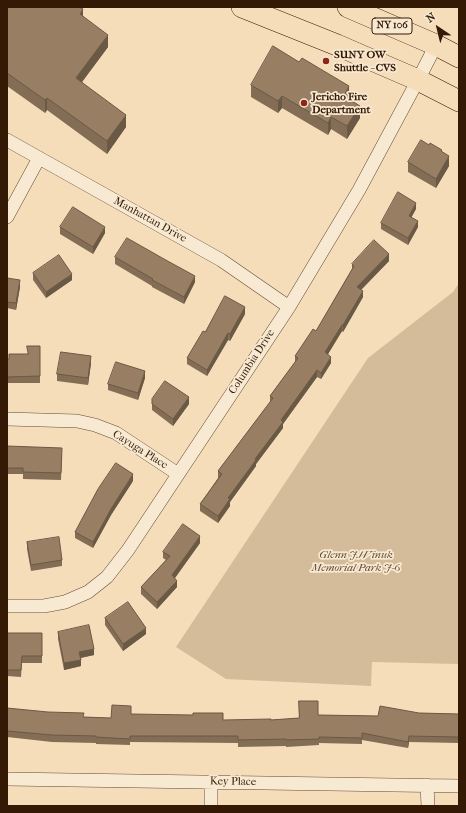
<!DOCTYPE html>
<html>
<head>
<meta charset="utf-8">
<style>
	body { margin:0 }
	#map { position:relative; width:466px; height:813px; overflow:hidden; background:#f5ddba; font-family:"IM FELL French Canon",serif }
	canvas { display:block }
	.frame { position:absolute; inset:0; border:8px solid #341a05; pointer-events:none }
	.north { position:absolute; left:418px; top:8px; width:40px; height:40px; -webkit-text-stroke:3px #f8e9d2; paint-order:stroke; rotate:325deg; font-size:11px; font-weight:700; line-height:16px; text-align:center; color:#341a05 }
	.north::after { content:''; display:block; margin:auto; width:14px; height:18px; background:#341a05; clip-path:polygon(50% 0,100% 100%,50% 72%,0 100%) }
</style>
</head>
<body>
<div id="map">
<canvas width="466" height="813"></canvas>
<div class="frame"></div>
<div class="north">N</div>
</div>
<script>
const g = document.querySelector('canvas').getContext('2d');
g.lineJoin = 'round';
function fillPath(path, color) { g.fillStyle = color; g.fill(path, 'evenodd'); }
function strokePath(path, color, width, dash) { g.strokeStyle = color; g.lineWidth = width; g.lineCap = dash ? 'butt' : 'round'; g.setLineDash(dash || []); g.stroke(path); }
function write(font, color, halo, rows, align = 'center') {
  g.font = font + ' "IM FELL French Canon",serif'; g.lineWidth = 3.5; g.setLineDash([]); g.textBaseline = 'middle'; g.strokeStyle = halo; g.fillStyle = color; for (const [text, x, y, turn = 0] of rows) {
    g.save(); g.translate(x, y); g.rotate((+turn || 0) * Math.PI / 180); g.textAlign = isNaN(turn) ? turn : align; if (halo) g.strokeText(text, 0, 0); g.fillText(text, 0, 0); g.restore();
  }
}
const green = new Path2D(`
	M 459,283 L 459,664 L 372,662 L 371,686 L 226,679 L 176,647 L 368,358 L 453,292 Z`);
const street = new Path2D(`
	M 7,140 L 221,260 L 289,307
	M 7,217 L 39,158
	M 7,419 L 77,421 L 95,425 L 116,433 L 178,474
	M 7,606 L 44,606 L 65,602 L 88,592 L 107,577 L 128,550 L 289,307 L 359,190 L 418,80 L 436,45
	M 7,779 L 459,786
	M 211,782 L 211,806
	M 427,785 L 428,806`);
const primary = new Path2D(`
	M 242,7 L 337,45 L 418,80 L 459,101
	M 348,7 L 436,45 L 459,57`);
const wall = new Path2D(`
	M 7,7 L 83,16 L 108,47 L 82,82 L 126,127 L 107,154 L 47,110 L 45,113 L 7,86 Z
	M 251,85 L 349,98 L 349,99 L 360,118 L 347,139 L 331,129 L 328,135 L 282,108 L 278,113 L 251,97 Z
	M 442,152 L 449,166 L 436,188 L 408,172 L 408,162 Z
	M 416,209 L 411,217 L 418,227 L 408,245 L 381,229 L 381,223 Z
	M 60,227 L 105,233 L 93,254 L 60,234 Z
	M 115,257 L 195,282 L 184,304 L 152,287 L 152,286 L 115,264 Z
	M 389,261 L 361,290 L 363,297 L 343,332 L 342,331 L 328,354 L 331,363 L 321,379 L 317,377 L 283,424 L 283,428 L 256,464 L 256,466 L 230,502 L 230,506 L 218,523 L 200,511 L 200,504 L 218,478 L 218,471 L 270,402 L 270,396 L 295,362 L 295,356 L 316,331 L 352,269 L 352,264 Z
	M 33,273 L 72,280 L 46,298 L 33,280 Z
	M 7,278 L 20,287 L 16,310 L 7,308 Z
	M 245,314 L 230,341 L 228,340 L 207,376 L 187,364 L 187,358 L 205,332 Z
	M 40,346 L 40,383 L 7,383 L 7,359 L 9,359 L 27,354 Z
	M 91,363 L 88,385 L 57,381 L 57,374 Z
	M 145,378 L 138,400 L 108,390 L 108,384 Z
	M 152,399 L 189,404 L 173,426 L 152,410 Z
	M 7,446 L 62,455 L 61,480 L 23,479 L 23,474 L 7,474 Z
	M 133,481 L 111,515 L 93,548 L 75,538 L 75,532 Z
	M 27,542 L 62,560 L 62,566 L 31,571 L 27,549 Z
	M 200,543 L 175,578 L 177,587 L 157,609 L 141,594 L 141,587 L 166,560 L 163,558 L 163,552 Z
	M 105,618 L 146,634 L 123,651 L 105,625 Z
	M 58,632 L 94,655 L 81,658 L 81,666 L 64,670 L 58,639 Z
	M 7,633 L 42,633 L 42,663 L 22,663 L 21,677 L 7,676 Z
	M 299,701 L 318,715 L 378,716 L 419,713 L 459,714 L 459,743 L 409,742 L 408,748 L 362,740 L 362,744 L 319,743 L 319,745 L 286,747 L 286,746 L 238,747 L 238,743 L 130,742 L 130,745 L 96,744 L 96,743 L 52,742 L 7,737 L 7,708 L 83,717 L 111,718 L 131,714 L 223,720 L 271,720 L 299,718 Z`);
const shadedWall = new Path2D(`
	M 83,9 L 83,22 L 80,14 Z
	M 108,35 L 108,47 L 76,90 L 76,78 Z
	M 349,86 L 349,98 L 344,108 L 344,96 Z
	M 282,96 L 282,108 L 278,113 L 278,101 Z
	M 47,98 L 47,110 L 45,113 L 45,100 Z
	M 360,106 L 360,118 L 347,139 L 347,126 Z
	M 126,115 L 126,127 L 107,154 L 107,141 Z
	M 331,117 L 331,129 L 328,135 L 328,123 Z
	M 449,156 L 449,166 L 436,188 L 436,179 Z
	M 416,203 L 416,209 L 409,222 L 409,216 Z
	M 418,221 L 418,227 L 408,245 L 408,238 Z
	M 105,227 L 105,233 L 93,254 L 93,247 Z
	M 389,254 L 389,261 L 357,294 L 357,287 Z
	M 72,274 L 72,280 L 46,298 L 46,292 Z
	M 195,276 L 195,282 L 184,304 L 184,297 Z
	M 20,280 L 20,287 L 16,310 L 16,303 Z
	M 363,291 L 363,297 L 343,332 L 343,325 Z
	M 245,307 L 245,314 L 230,341 L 230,334 Z
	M 342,325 L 342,331 L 325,359 L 325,352 Z
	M 228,333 L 228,340 L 207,376 L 207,370 Z
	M 91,356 L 91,363 L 88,385 L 88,378 Z
	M 331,357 L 331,363 L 321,379 L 321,373 Z
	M 317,370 L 317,377 L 283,424 L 283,428 L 256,464 L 256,466 L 230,502 L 230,506 L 218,523 L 218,516 L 228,498 L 281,420 Z
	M 145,371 L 145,378 L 138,400 L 138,393 Z
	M 189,397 L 189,404 L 173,426 L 173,419 Z
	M 133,474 L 133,481 L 111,515 L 93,548 L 93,542 L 111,509 Z
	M 200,536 L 200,543 L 172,582 L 172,575 Z
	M 177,581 L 177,587 L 157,609 L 157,602 Z
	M 146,628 L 146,634 L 123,651 L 123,644 Z
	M 94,649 L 94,655 L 79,658 L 79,652 Z
	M 81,660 L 81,666 L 64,670 L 64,663 Z
	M 409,736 L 409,742 L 408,748 L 408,742 Z`);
const building = new Path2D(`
	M 7,7 L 79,7 L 83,9 L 80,14 L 108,35 L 76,78 L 126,115 L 107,141 L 47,98 L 45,100 L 7,73 Z
	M 273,46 L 299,62 L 302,58 L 349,86 L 344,96 L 360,106 L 347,126 L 331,117 L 328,123 L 282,96 L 278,101 L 251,85 Z
	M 421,140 L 429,145 L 430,143 L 442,150 L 441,151 L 449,156 L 436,179 L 408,162 Z
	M 398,192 L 416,203 L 409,216 L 418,221 L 408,238 L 381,223 Z
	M 73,207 L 105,227 L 93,247 L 60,227 Z
	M 127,238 L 164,259 L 195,276 L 184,297 L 152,280 L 153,279 L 115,257 Z
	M 374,240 L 389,254 L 357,287 L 363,291 L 343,325 L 342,325 L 325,352 L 331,357 L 321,373 L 317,370 L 281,420 L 283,422 L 255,459 L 256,460 L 228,498 L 230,499 L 218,516 L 200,504 L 222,474 L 218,471 L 273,398 L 270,396 L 298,358 L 295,356 L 313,329 L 316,331 L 354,266 L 352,264 Z
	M 59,255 L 72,274 L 46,292 L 33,273 Z
	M 7,278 L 20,280 L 16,303 L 7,302 Z
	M 225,296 L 245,307 L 230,334 L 228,333 L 207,370 L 187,358 L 203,331 L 205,332 Z
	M 27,346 L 40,346 L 40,376 L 7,377 L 7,359 L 9,359 L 9,354 L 28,354 Z
	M 61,352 L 91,356 L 88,378 L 57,374 Z
	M 116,362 L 145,371 L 138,393 L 108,384 Z
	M 165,381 L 189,397 L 173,419 L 152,404 L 152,399 Z
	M 7,446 L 62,448 L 61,473 L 23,472 L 23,468 L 7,468 Z
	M 116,463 L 133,474 L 111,509 L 93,542 L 75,532 L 98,489 Z
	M 183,524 L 200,536 L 172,575 L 177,581 L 157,602 L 141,587 L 170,556 L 163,552 Z
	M 59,537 L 62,560 L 31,565 L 27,542 Z
	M 128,602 L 146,628 L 123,644 L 105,618 Z
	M 89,625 L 94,649 L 79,652 L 81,660 L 64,663 L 58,632 Z
	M 7,633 L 42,633 L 42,656 L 22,656 L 21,670 L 7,670 Z
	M 299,701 L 318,701 L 318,715 L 378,716 L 380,706 L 419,713 L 459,714 L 459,737 L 409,736 L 408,742 L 362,733 L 362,738 L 319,737 L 319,739 L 286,740 L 286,739 L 238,740 L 238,736 L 130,736 L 130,739 L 96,737 L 96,736 L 52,735 L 7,731 L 7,708 L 48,712 L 84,713 L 83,717 L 111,718 L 112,705 L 131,706 L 131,714 L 193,715 L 193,713 L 223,713 L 223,720 L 271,719 L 271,720 L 299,718 Z`);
const markers = [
	[326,61,4,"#8f2418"],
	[304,103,4,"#8f2418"]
];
const shields = [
	[392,26,40]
];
const shieldNames = [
	["NY 106",392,26]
];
const poiNames = [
	["SUNY OW",334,55],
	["Shuttle - CVS",334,68],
	["Jericho Fire",312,97],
	["Department",312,110]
];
const streetNames = [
	["Manhattan Drive",150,220,29],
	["Columbia Drive",252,362,-57],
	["Cayuga Place",140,450,32],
	["Key Place",233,782,1]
];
const parkNames = [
	["Glenn J.Winuk",356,555],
	["Memorial Park J-6",356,568]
];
fillPath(green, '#d4bc9b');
strokePath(street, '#644b32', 14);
strokePath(primary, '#341a05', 22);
strokePath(street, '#f8e9d2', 13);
strokePath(primary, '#f5ddba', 21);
fillPath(wall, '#836d55');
fillPath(shadedWall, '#6a5945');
fillPath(building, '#987f63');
strokePath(building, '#6a5945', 1);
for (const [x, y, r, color] of markers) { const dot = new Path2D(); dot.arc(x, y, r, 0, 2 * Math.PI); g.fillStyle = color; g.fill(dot); strokePath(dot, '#f8e9d2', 1.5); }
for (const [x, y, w] of shields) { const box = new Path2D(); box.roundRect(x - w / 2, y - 8, w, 16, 3); g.fillStyle = '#f8e9d2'; g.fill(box); strokePath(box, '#341a05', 1); }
write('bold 10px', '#341a05', null, shieldNames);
write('bold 11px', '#341a05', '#f8e9d2', poiNames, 'left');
write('11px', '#341a05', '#f8e9d2', streetNames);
write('italic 11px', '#644b32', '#f8e9d2', parkNames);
</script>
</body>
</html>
